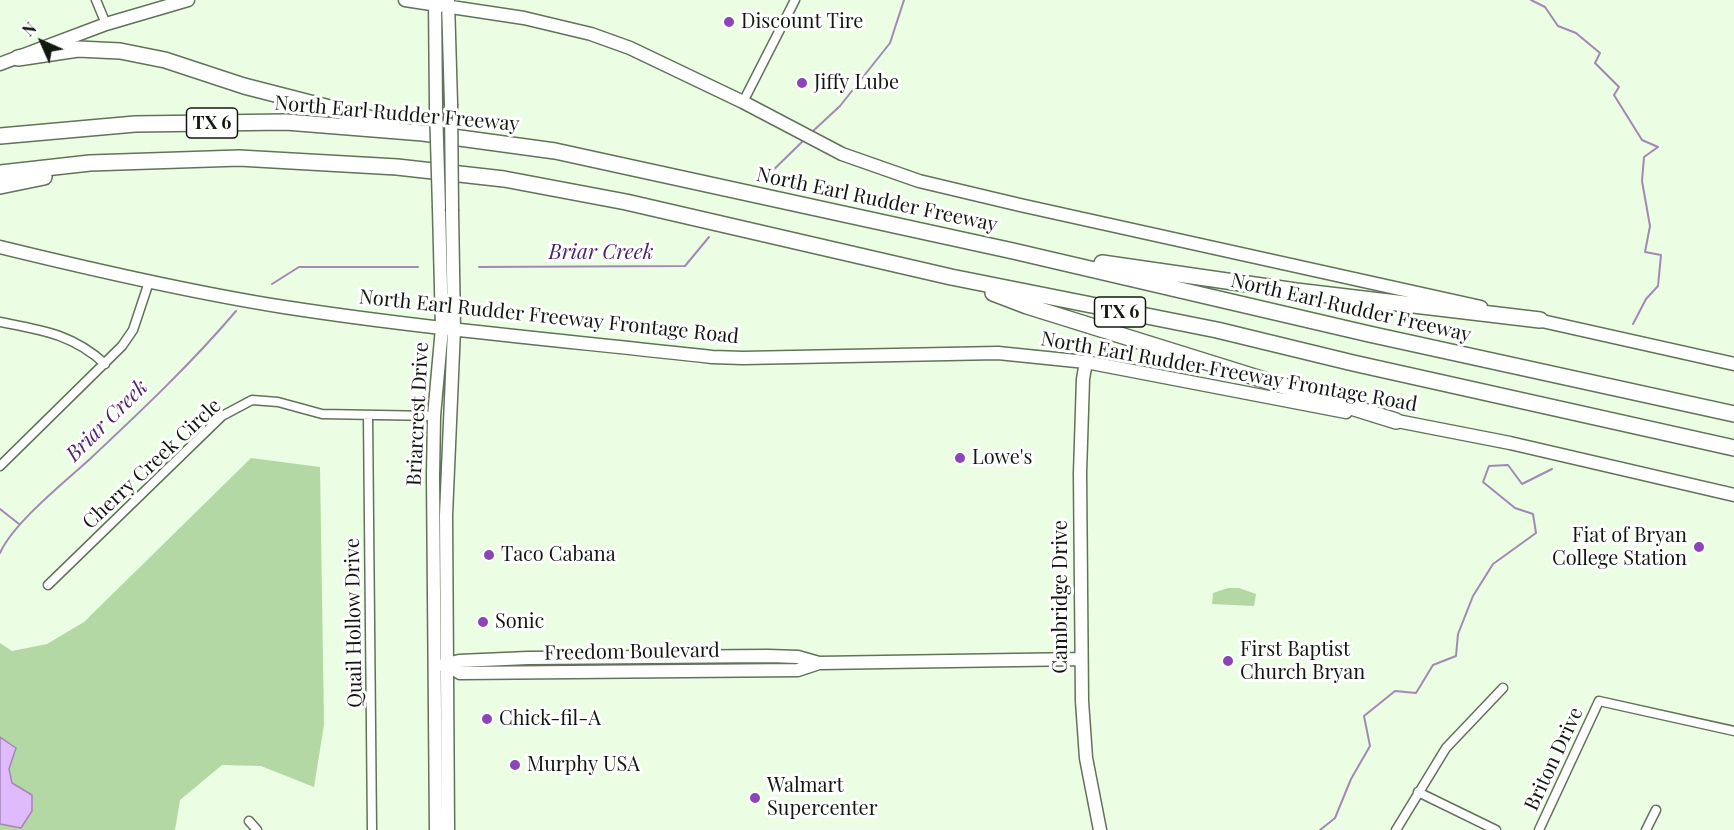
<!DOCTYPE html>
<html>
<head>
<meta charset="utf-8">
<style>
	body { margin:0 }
	#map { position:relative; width:1734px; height:830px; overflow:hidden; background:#ebfde3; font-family:"Playfair Display",serif }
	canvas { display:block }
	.north { position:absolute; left:12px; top:12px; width:60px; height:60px; -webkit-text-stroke:4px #fff; paint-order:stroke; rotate:315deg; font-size:16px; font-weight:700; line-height:24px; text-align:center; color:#121810 }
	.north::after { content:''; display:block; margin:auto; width:21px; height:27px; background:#121810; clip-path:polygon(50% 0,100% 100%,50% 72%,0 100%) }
</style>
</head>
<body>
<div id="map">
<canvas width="1734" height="830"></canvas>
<div class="north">N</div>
</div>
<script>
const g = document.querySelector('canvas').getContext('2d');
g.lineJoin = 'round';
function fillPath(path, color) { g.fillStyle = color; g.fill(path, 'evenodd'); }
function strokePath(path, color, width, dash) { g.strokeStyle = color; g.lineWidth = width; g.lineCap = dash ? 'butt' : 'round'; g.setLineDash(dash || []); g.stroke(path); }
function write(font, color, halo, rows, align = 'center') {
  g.font = font + ' "Playfair Display",serif'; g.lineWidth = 6; g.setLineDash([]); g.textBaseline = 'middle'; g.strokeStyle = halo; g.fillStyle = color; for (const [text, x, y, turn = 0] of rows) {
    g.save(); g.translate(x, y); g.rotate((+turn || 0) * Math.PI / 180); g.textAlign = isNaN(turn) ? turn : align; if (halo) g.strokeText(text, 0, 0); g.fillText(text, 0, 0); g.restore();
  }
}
const green = new Path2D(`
	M 251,458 L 320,467 L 324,725 L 314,787 L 261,766 L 222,765 L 180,800 L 175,830 L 0,830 L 0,643 L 12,651 L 47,644 L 84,622 Z
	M 1228,588 L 1239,588 L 1256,594 L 1254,606 L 1212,604 L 1213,593 Z`);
const water = new Path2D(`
	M 0,737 L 16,748 L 9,769 L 12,783 L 32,795 L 32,811 L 21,828 L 0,824 Z`);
const stream = new Path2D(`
	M 1531,0 L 1545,7 L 1558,26 L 1576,33 L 1600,53 L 1595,63 L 1619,87 L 1614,95 L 1642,140 L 1658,147 L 1644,157 L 1642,181 L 1650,226 L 1645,252 L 1661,255 L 1658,286 L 1646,299 L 1633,324
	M 812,132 L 840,106 L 890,43 L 904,0
	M 761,182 L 804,140
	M 479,267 L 685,266 L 709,237
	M 272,284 L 299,267 L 418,267
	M 0,509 L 19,524
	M 0,553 C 14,522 65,482 91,458 C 141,411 192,363 236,311
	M 1320,830 L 1335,818 L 1351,779 L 1370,746 L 1364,716 L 1395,691 L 1416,693 L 1433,665 L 1456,656 L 1458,634 L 1473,596 L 1493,564 L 1536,533 L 1533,514 L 1515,508 L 1483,482 L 1489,466 L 1508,465 L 1522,484 L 1552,469`);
const street = new Path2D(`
	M 96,0 L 106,24
	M 743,102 L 795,0
	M 0,322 C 41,330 73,334 105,364
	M 368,416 L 372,830
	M 0,466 L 122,346 L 133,330 L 149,282
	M 48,585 L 222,416 L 252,400 L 278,402 L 322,414 L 434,416
	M 1418,792 L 1496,830
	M 249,821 L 257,830
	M 1396,830 L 1446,748 L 1503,688
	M 1539,830 L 1599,701 L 1734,731
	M 1646,830 L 1656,810`);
const secondary = new Path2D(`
	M 405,0 L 524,18 L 591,34 L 630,48 L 743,102 L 842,154 L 919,181 L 1020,205 L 1481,307
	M 435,0 L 436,107
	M 448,1 L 451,104
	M 0,64 L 106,24 L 188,0
	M 0,247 C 94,270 189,292 284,307 C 426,329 570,341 712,357 L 743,358 L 998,353 L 1086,362 L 1346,412
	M 1533,319 L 1734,364
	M 1086,362 L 1083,379 L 1080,473 L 1082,701 L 1086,758 L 1100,830
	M 1387,419 L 1510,443 L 1734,495
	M 443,665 L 459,661 L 528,658 L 768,656 L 798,657 L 819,663
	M 448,665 L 460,673 L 798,670 L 819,663 L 1081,659
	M 436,830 L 433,476 L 434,416 L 442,328 L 439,208
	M 448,830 L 446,515 L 454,329 L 452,211`);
const highway = new Path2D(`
	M 18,58 L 78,49 L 120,51 L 165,60 L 244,86 L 392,124
	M 0,136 L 135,124 L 286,122 L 423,133 L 555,151 L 1013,251 L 1369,334 L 1734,414
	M 0,173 L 90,163 L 239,158 L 397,167 L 504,179 L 626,202 L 951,277 L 1217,330 L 1353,363 L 1734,448
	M 0,186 L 44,177
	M 1102,263 L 1296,291 L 1540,320
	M 993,293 L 1027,306 L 1396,421`);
const secondaryBridge = new Path2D(`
	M 451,104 L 452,211
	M 436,107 L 439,208`);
const markers = [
	[729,22,6,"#8b45b8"],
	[802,83,6,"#8b45b8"],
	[960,458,6,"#8b45b8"],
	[1699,547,6,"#8b45b8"],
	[489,555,6,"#8b45b8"],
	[483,622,6,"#8b45b8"],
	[1228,661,6,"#8b45b8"],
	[487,719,6,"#8b45b8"],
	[515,765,6,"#8b45b8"],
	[755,798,6,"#8b45b8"]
];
const shields = [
	[212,123,51],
	[1120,312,51]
];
const shieldNames = [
	["TX 6",212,123],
	["TX 6",1120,312]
];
const poiNames = [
	["Discount Tire",741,22],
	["Jiffy Lube",814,83],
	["Lowe's",972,458],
	["Fiat of Bryan",1687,536,"right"],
	["College Station",1687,559,"right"],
	["Taco Cabana",501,555],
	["Sonic",495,622],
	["First Baptist",1240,650],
	["Church Bryan",1240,673],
	["Chick-fil-A",499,719],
	["Murphy USA",527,765],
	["Walmart",767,786],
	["Supercenter",767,809]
];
const streetNames = [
	["North Earl Rudder Freeway",397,114,5],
	["North Earl Rudder Freeway",877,200,12],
	["North Earl Rudder Freeway",1351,308,13],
	["North Earl Rudder Freeway Frontage Road",549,317,6],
	["North Earl Rudder Freeway Frontage Road",1229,372,10],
	["Briarcrest Drive",418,414,-87],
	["Cherry Creek Circle",152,464,-43],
	["Cambridge Drive",1061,597,-90],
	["Quail Hollow Drive",354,623,-91],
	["Freedom Boulevard",632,652,-1],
	["Briton Drive",1554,759,-65]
];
const waterNames = [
	["Briar Creek",601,252],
	["Briar Creek",107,421,-45]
];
fillPath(green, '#b4d8a4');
fillPath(water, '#dfbafd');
strokePath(water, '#a289b6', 1.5);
strokePath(stream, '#a289b6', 2);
strokePath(street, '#62725b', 11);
strokePath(secondary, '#62725b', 15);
strokePath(highway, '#62725b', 18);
strokePath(street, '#fff', 8);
strokePath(secondary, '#fff', 12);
strokePath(highway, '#fff', 15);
strokePath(secondaryBridge, '#62725b', 15, []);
strokePath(secondaryBridge, '#fff', 12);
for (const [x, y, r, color] of markers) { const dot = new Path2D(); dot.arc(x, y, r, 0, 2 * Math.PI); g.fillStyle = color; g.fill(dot); strokePath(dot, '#fff', 2); }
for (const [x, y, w] of shields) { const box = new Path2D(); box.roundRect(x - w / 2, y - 15, w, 30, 4.5); g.fillStyle = '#fff'; g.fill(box); strokePath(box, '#121810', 1.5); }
write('bold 18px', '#121810', null, shieldNames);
write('20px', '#121810', '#fff', poiNames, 'left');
write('20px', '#121810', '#fff', streetNames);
write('italic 21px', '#522370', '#fff', waterNames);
</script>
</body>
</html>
